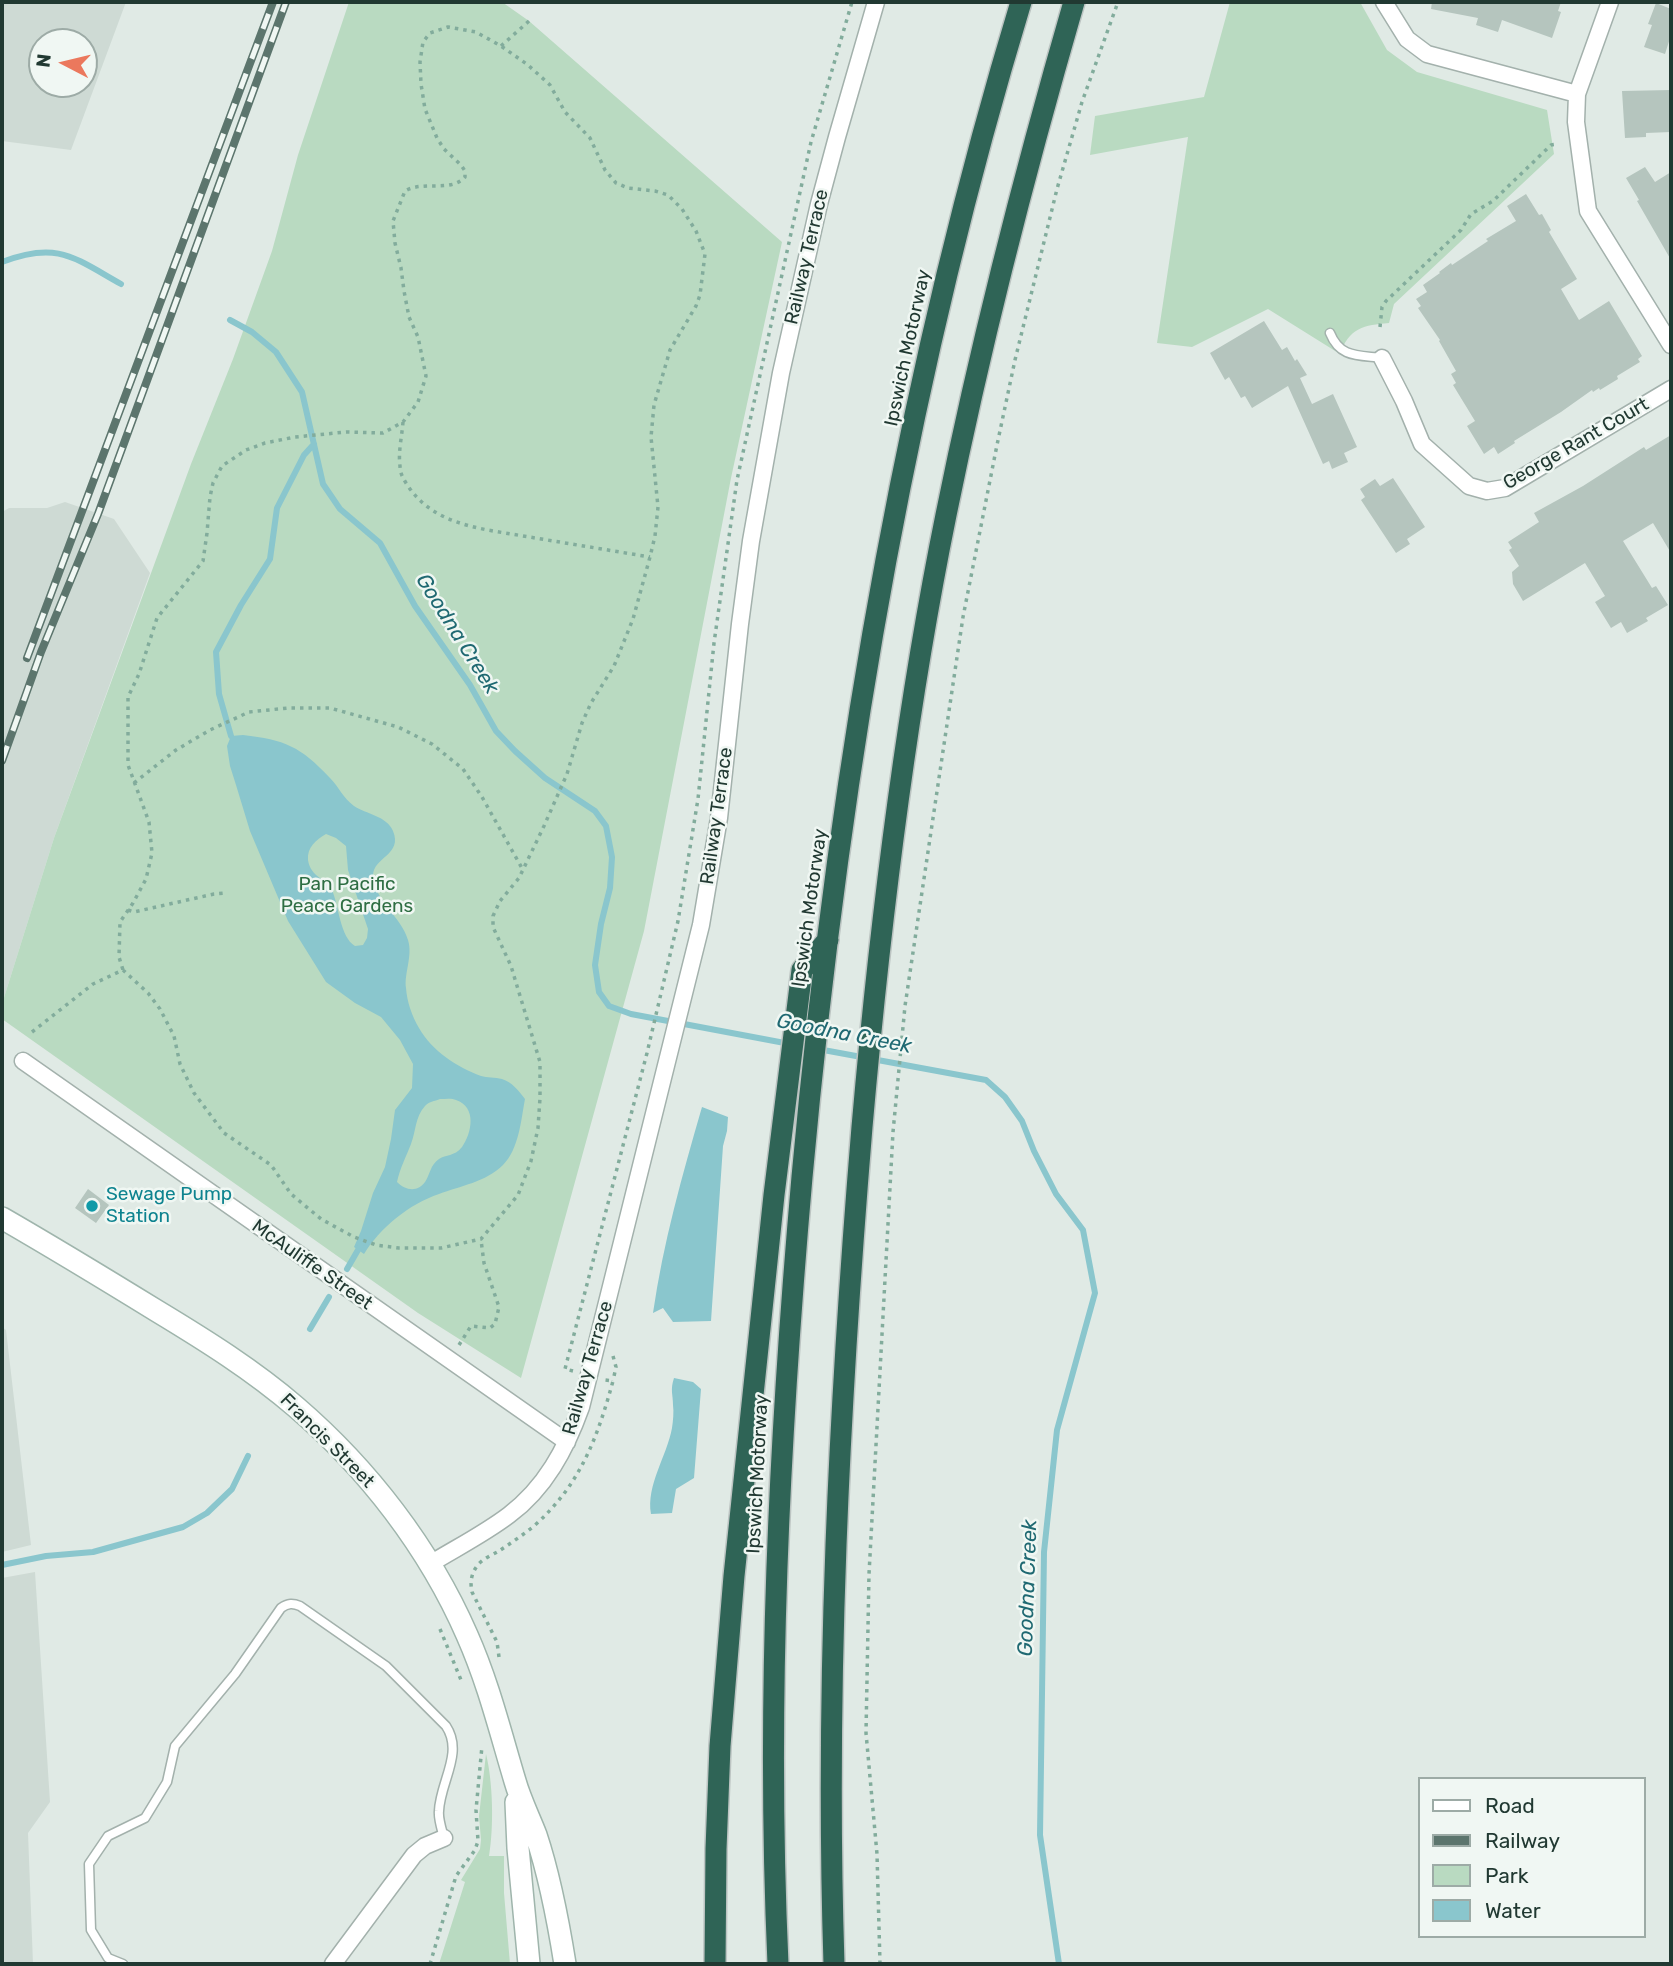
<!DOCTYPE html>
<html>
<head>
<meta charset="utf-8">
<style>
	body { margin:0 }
	#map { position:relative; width:1673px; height:1966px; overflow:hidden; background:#e0eae5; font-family:Rubik,sans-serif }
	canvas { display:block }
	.frame { position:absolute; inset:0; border:4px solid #213932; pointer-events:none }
	.legend { position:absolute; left:1418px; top:1777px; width:228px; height:161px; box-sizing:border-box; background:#f0f7f3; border:2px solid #9daba6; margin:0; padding:9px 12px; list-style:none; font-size:21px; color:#213932 }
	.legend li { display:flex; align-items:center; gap:14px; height:35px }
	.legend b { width:35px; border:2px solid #9daba6 }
	.north { position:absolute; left:28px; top:28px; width:70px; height:70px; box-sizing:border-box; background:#f0f7f3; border:2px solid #9daba6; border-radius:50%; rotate:277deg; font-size:19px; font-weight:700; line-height:28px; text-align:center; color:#213932 }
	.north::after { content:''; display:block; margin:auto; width:24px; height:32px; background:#eb785d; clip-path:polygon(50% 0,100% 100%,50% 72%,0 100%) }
</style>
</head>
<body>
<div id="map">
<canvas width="1673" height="1966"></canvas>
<div class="frame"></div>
<ul class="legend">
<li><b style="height:9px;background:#fff"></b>Road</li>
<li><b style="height:9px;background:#5c756d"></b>Railway</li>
<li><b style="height:19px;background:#b9dac1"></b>Park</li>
<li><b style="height:19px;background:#8ac6cd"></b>Water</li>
</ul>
<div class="north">N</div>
</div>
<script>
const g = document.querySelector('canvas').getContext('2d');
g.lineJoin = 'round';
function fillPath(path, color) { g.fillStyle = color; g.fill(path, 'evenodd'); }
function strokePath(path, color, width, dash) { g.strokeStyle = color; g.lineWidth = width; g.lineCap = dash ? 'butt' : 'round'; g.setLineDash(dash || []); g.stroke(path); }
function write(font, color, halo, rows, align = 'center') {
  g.font = font + ' Rubik,sans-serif'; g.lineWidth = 5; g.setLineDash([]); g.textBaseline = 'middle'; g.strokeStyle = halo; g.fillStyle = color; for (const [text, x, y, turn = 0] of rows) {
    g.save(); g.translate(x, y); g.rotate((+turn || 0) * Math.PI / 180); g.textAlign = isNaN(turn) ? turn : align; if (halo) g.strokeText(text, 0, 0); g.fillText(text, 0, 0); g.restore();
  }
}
const built = new Path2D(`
	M 2,2 L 126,2 L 71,150 L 2,141 ZM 42,42 L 84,42 L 84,84 L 42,84 Z
	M 65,502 L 114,519 L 150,573 L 54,838 L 2,1004 L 2,512 L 9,508 L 47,508 Z
	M 2,1327 L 6,1330 L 31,1545 L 2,1552 Z
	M 35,1572 L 50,1802 L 28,1833 L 33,1964 L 2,1964 L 2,1578 Z`);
const green = new Path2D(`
	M 349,2 L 502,2 L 529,21 L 782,242 L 731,478 L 644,931 L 521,1378 L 418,1313 L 2,1019 L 2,1004 L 54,838 L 191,464 L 233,359 L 272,251 L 298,155 Z
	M 1230,2 L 1360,2 L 1387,50 L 1417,72 L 1547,110 L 1554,154 L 1394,304 L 1389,323 C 1364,325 1349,328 1340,354 L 1268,309 L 1192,347 L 1157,343 L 1188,137 L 1090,155 L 1095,116 L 1204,97 Z
	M 486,1754 C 493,1782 494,1827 489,1856 L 504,1856 L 504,1893 L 510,1964 L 439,1964 L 465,1882 L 461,1880 L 480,1849 L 481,1840 L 479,1816 Z`);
const water = new Path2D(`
	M 243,735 C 285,740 300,746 330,778 C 339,787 343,798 354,806 C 366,814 387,816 393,831 C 403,855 373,857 373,876 C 373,898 402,918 408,940 C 413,956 404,973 406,988 C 407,1002 412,1016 419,1028 C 432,1051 457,1067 481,1076 C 487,1078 495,1077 502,1079 C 512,1082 519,1091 525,1099 C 521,1120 519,1149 503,1165 C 486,1182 460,1186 439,1194 C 409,1204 380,1228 364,1254 L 354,1247 L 361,1231 L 373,1193 L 385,1167 L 391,1139 L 395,1110 L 412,1088 L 413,1064 L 400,1040 L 381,1017 L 355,1003 L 326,982 L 288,921 L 250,831 L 236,785 L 230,766 L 227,746 L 231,736 ZM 326,834 L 336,838 L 346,846 L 348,870 L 368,929 L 367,938 L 363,945 L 355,946 C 340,937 339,906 332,890 C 326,878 311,878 308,860 C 307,847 316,840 326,834 ZM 440,1099 C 445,1099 452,1098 456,1100 C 477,1107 472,1133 462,1147 C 454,1157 446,1154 439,1159 C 430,1165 430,1175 425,1182 C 417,1193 405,1190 397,1182 C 400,1168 406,1157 411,1144 C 416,1131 415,1117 425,1106 C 428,1102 435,1101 440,1099 Z
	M 702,1107 L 728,1117 L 727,1131 L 723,1146 L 711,1321 L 673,1322 L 663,1308 L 653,1313 C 663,1243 682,1176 702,1107 Z
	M 674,1378 L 693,1382 L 701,1389 L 694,1478 L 676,1489 L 672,1513 L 651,1514 C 646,1485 667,1456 672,1428 C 673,1421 674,1412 673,1405 C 673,1394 670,1390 674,1378 Z`);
const stream = new Path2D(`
	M 2,262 C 57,241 73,257 121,284
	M 230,320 L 252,332 L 276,352 L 302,392 L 323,484 L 340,509 L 380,543 L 415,606 L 470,685 L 496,731 L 515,751 L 545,778 L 595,811 L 606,826 L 612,857 L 610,888 L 601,924 L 595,965 L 599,992 L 609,1006 L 631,1014 L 790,1044
	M 231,736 L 219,694 L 216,652 L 241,605 L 270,559 L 277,508 L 304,455 L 314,444
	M 818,1049 L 986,1080 L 1005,1097 L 1022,1121 L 1034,1151 L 1056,1194 L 1083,1230 L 1095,1293 L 1057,1430 L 1044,1552 L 1040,1835 L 1059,1964
	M 347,1269 L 362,1243
	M 310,1329 L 329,1297
	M 2,1565 L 46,1556 L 93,1552 L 183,1527 L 207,1513 L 232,1489 L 248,1456`);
const building = new Path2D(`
	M 1432,2 L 1561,2 L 1558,11 L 1561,12 L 1552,38 L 1502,20 L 1498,32 L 1476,25 L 1478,18 L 1431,9 Z
	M 1656,3 L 1671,9 L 1671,35 L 1665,54 L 1644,47 L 1652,25 L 1648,24 Z
	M 1671,90 L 1671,132 L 1646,133 L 1646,137 L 1625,138 L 1622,91 Z
	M 1645,167 L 1655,182 L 1671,172 L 1671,260 L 1637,201 L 1639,200 L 1626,178 Z
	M 1526,194 L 1539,215 L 1542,214 L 1551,230 L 1549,232 L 1577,279 L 1561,289 L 1579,320 L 1609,301 L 1642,356 L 1638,359 L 1640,362 L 1617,376 L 1618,379 L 1600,390 L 1599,388 L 1593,392 L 1592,390 L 1561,412 L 1514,441 L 1515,443 L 1498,454 L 1494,447 L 1484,454 L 1467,426 L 1475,421 L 1453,385 L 1456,383 L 1451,374 L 1456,371 L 1439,341 L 1440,340 L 1418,308 L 1421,306 L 1416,299 L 1427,292 L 1423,285 L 1440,273 L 1439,272 L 1451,263 L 1452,265 L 1488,241 L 1486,239 L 1516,221 L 1507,206 Z
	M 1264,321 L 1282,350 L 1287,347 L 1295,361 L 1297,359 L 1307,375 L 1300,378 L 1312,404 L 1333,394 L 1357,447 L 1344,453 L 1348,462 L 1332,469 L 1329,461 L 1323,464 L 1288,386 L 1252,408 L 1245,396 L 1241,398 L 1229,377 L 1225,380 L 1210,353 Z
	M 1671,435 L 1671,553 L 1653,523 L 1623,541 L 1652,588 L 1656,586 L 1668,605 L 1646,618 L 1648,621 L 1627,633 L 1621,622 L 1611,628 L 1595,602 L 1605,596 L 1585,563 L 1523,601 L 1513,584 L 1512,572 L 1519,566 L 1509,550 L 1512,548 L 1508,542 L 1539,522 L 1534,513 L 1583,486 L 1644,447 L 1646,450 Z
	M 1393,478 L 1425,527 L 1407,539 L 1410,544 L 1396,553 L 1361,500 L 1365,497 L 1360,489 L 1375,479 L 1380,486 Z
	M 88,1189 L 109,1205 L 96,1223 L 75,1208 Z`);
const path = new Path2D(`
	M 501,46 L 529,21
	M 1380,327 L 1382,307 L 1386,301 L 1461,230 L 1471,214 L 1493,201 L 1551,145 L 1558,144
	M 403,422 C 402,436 398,452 400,466 C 400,474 404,480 408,486 C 428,516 460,525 493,531 L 650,557
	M 134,783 L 176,750 L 210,730 L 249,712 L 288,708 L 330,708 L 398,727 L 432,744 L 463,769 L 482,797 L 523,870
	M 128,910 L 134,912 L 214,894 L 225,893
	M 32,1032 L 93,984 L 123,970 L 148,993 L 160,1009 L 174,1036 L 180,1064 L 194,1093 L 224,1133 L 271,1165 L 291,1194 L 321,1219 L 354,1237 L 376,1245 L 399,1248 L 441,1248 L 481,1239 L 518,1195 L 531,1161 L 538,1128 L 540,1098 L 540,1062 L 511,966 L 493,927 L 493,916 L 500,901 L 519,878 L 544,826 L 567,774 L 582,723 L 591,703 L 614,666 L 633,619 L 650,557 L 655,536 L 658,507 L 651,437 L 654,405 L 670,350 L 696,306 L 700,295 L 705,254 L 696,231 L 682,209 L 668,195 L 655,191 L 628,188 L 616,183 L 605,170 L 590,138 L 565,112 L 550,85 L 528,65 L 501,46 L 476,32 L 448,27 L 430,33 L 423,42 L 420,62 L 421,84 L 425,109 L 437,138 L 444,149 L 461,165 L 465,171 L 465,177 C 451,193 423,180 405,191 L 393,221 L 395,243 L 401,268 L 404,291 L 409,317 L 418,337 L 426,376 L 418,402 L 403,422 L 383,433 L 346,432 L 295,437 L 265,443 L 246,450 L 222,466 L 213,483 L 210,497 L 207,533 L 203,561 L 157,618 L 139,674 L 128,697 L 128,765 L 149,822 L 152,853 L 146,879 L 133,903 L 120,922 L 119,957 L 123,970
	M 459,1345 L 471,1326 L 490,1328 L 495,1324 L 499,1307 L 484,1263 L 481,1240
	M 613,1356 L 616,1367 L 613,1381
	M 573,1371 L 565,1369 L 647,1053 L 678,921 L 698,799 L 714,643 L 737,480 L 811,142 L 852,2
	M 440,1629 L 461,1680
	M 499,1657 L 497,1642 L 472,1592 C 470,1583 471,1574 477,1566 C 482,1559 492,1555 499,1551 C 511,1543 523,1535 534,1526 C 580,1485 597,1439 613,1381 L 605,1380
	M 430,1964 L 456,1876 L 475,1850 L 478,1841 L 476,1810 L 482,1746
	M 880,1964 L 877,1854 L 866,1733 L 869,1574 L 893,1132 L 905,1006 L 963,617 L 997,445 L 1015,360 L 1057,189 L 1082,102 L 1118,2`);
const service = new Path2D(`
	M 1330,333 C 1340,358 1358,355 1382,358
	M 123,1964 L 108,1958 L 91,1930 L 89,1864 L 108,1836 L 145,1818 L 167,1782 L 175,1746 L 235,1674 L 281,1608 C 288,1603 293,1603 300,1606 L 386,1666 L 446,1726 C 464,1753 440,1782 439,1811 C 438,1819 442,1830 444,1838`);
const minor = new Path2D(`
	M 1384,2 L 1407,39 L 1427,54 L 1577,94
	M 1610,2 L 1577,94 L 1576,122 L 1588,211 L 1671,345
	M 1382,358 L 1404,401 L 1422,444 L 1469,486 L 1487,491 L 1505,488 L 1671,389
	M 23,1061 L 567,1442
	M 430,1564 C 456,1548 484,1534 509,1515 C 545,1488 566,1449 581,1407 L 701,925 L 719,818 L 740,624 L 751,541 L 781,373 L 819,204 L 837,137 L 876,2
	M 333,1964 L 414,1855 L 425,1846 L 444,1838`);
const secondary = new Path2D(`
	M 2,1218 C 54,1248 105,1279 157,1311 C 205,1340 253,1370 296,1407 C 368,1469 429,1548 467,1635 C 488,1682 500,1731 515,1781 C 520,1799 529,1817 536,1835 C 550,1877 558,1920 565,1964
	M 516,1802 L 518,1848 L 529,1964`);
const motorway = new Path2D(`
	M 715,1964 L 716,1849 L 720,1746 L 734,1576 L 774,1195 L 802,970 L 828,940
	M 778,1964 C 766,1701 779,1439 802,1177 C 838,780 905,384 1021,2
	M 834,1964 C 825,1685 839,1405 862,1127 C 880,922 905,717 946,515 C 981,342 1025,171 1074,2`);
const rail = new Path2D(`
	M 27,658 L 273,2
	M 2,761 L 41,652 L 98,514 L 286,2`);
const markers = [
	[92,1206,7,"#0f9aa8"]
];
const streetNames = [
	["Railway Terrace",807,257,-77],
	["Ipswich Motorway",908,348,-78],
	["George Rant Court",1576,444,-30],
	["Railway Terrace",717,816,-82],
	["Ipswich Motorway",810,908,-82],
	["McAuliffe Street",312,1265,35],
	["Railway Terrace",588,1368,-74],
	["Francis Street",327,1441,45],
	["Ipswich Motorway",758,1474,-87]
];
const parkNames = [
	["Pan Pacific",347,885],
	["Peace Gardens",347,907]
];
const cultureNames = [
	["Sewage Pump",106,1195],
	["Station",106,1217]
];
const waterNames = [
	["Goodna Creek",457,634,58],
	["Goodna Creek",844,1034,11],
	["Goodna Creek",1028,1588,-88]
];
fillPath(built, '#cedad4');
fillPath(green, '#b9dac1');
fillPath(water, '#8ac6cd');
strokePath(stream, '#8ac6cd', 6);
fillPath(building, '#b5c5be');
strokePath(service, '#a3b1ac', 11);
strokePath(minor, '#a3b1ac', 19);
strokePath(secondary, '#9fb5ac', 24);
strokePath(motorway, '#bcc4c2', 24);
strokePath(path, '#82ac9c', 3.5, [3.5, 5]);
strokePath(service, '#fff', 8);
strokePath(minor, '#fff', 16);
strokePath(secondary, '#fff', 21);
strokePath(motorway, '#2f6456', 21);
strokePath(rail, '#5c756d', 8);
strokePath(rail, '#f0f7f3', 5, [16]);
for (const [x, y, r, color] of markers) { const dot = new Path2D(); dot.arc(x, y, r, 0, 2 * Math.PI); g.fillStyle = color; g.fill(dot); strokePath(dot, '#f0f7f3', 2.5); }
write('19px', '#213932', '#f0f7f3', streetNames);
write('19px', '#2e6e43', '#f0f7f3', parkNames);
write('19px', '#0d838f', '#f0f7f3', cultureNames, 'left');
write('italic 21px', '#1f6972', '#f0f7f3', waterNames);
</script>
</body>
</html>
